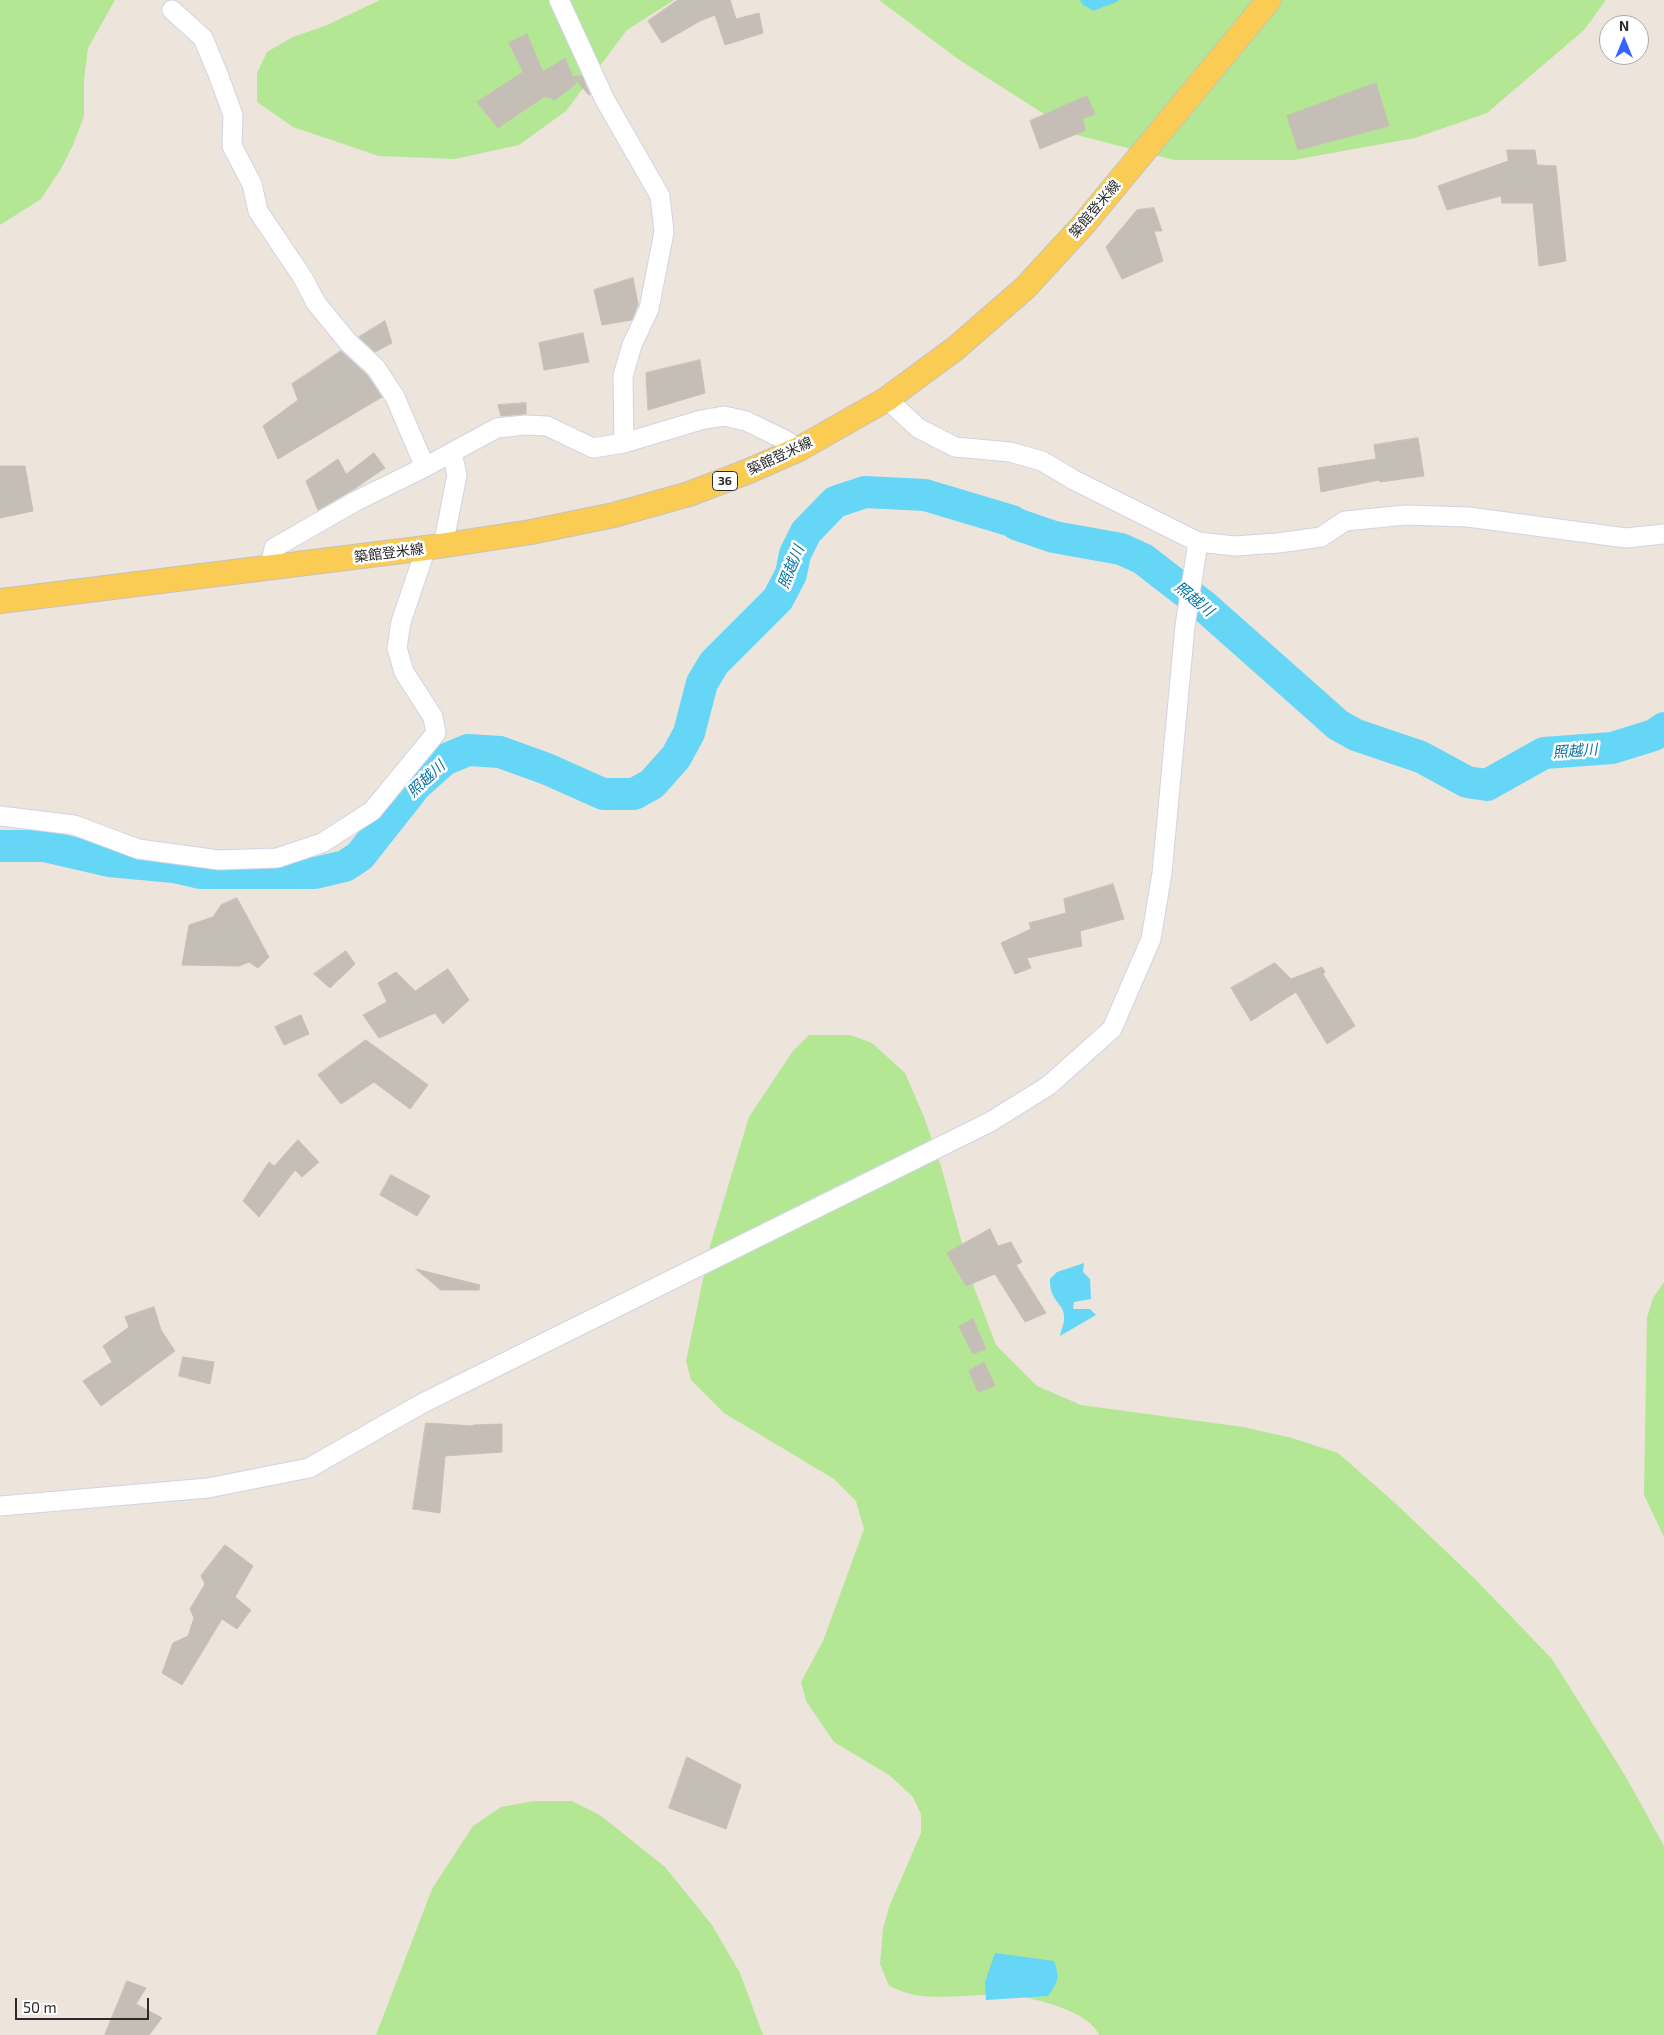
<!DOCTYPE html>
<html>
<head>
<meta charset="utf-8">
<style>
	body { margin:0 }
	#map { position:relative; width:1664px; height:2035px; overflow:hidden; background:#ede4db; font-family:"Exo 2",sans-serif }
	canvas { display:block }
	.north { position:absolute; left:1599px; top:15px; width:50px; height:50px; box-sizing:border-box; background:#fff; border:1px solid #aaa; border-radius:50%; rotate:0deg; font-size:14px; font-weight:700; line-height:20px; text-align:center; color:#2a2a2a }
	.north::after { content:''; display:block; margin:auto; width:18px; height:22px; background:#3664ff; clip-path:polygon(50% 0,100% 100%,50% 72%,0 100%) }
	.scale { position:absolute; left:15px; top:1998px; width:134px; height:22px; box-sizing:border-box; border:2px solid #2a2a2a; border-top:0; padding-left:6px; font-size:15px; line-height:18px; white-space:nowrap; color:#2a2a2a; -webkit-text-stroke:4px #fff; paint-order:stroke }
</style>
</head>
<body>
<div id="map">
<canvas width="1664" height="2035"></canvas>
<div class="north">N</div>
<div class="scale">50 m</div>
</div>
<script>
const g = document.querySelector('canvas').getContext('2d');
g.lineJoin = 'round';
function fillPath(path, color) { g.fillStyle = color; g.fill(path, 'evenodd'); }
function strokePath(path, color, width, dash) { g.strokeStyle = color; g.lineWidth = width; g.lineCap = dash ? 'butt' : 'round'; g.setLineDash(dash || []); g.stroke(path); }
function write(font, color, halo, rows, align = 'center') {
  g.font = font + ' "Exo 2","Noto Sans JP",sans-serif'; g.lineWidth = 5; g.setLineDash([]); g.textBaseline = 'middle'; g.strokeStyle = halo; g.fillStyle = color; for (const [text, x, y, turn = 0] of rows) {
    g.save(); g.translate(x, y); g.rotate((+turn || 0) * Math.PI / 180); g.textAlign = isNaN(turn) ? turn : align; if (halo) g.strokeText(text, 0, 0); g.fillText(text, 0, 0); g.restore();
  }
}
const green = new Path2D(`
	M 0,0 L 115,0 L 88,48 L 84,80 L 84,116 L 73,145 L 62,167 L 41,199 L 0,225 Z
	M 380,0 L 674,0 L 627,30 L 566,111 L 519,145 L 455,159 L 379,156 L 293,127 L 257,102 L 257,73 L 267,52 L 293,37 L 325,26 Z
	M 879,0 L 1606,0 L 1584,30 L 1487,113 L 1415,138 L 1293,160 L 1174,160 L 1077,135 L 958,59 Z
	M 809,1035 L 850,1035 L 872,1043 L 905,1073 L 924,1117 L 941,1166 L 974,1287 L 996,1345 L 1037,1386 L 1081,1405 L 1243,1427 L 1292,1438 L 1338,1453 L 1395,1503 L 1475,1579 L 1552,1659 L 1626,1777 L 1664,1846 L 1664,2035 L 1099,2035 C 1090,2011 1030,1996 1006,1995 C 976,1993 945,2000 914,1995 C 906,1993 897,1989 889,1986 L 880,1964 L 883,1929 L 889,1907 L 921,1833 L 921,1814 L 913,1797 L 889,1775 L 834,1742 L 806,1701 L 801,1682 L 823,1641 L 864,1529 L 856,1501 L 834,1479 L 724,1413 L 691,1380 L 686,1361 L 710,1246 L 749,1117 L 793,1051 Z
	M 1664,1282 L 1664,1537 L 1644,1495 L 1647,1318 L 1653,1298 Z
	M 534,1801 L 572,1801 L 600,1815 L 665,1867 L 712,1925 L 740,1973 L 763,2035 L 376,2035 L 432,1889 L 473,1826 L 501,1807 Z`);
const water = new Path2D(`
	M 1080,0 L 1118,0 L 1119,1 L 1093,11 L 1082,4 Z
	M 1084,1263 L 1083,1272 L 1090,1279 L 1091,1299 L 1074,1302 L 1073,1309 L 1090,1309 L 1096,1315 L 1060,1336 C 1061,1330 1065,1322 1064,1316 C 1064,1303 1049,1301 1050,1279 L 1057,1272 Z
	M 995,1953 L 1054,1961 C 1060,1978 1058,1982 1048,1996 L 986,2000 L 985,1982 Z`);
const river = new Path2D(`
	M 0,846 L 44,846 L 109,861 L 174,867 L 200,873 L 315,873 L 345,866 L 360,856 L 416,785 L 444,760 L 468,750 L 500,752 L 547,769 L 603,794 L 634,794 L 652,784 L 676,757 L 689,733 L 702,683 L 714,663 L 778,599 L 791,574 L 795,554 L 806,532 L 835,502 L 865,492 L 925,495 L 1012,521 L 1016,524 L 1054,537 L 1121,549 L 1143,559 L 1205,607 L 1338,725 L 1356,735 L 1421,757 L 1467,782 L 1487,785 L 1544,753 L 1612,748 L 1654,735 L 1664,728`);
const building = new Path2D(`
	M 678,0 L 730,0 L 736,19 L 759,13 L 763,33 L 725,45 L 715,15 L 700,21 L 662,43 L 648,21 Z
	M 527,34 L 543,72 L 565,58 L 576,84 L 555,100 L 545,96 L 498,128 L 477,102 L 523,72 L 509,43 Z
	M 582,76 L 590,95 L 589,95 L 573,77 Z
	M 1376,83 L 1389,126 L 1298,150 L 1287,116 Z
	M 1087,96 L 1095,114 L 1082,119 L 1086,130 L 1040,149 L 1030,121 Z
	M 1507,150 L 1535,150 L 1537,165 L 1556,166 L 1566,261 L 1539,266 L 1533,203 L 1502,203 L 1501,196 L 1447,210 L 1438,186 L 1508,161 Z
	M 1154,208 L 1162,231 L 1154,231 L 1163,261 L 1122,279 L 1106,247 L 1137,210 Z
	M 633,278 L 638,304 L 632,320 L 602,325 L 594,290 Z
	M 385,321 L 392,343 L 375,352 L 359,337 Z
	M 583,333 L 589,362 L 544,370 L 539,343 Z
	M 341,351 L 367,375 L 382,397 L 278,459 L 263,426 L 298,400 L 292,384 Z
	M 700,360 L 705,393 L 648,410 L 646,373 Z
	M 526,403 L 526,414 L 501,416 L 498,405 Z
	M 1418,438 L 1424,476 L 1380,482 L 1379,480 L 1321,492 L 1318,468 L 1376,459 L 1374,445 Z
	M 374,453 L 385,468 L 354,489 L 318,510 L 306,481 L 338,459 L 346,474 Z
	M 0,466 L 25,466 L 33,511 L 0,518 Z
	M 1113,884 L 1124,919 L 1080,931 L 1082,946 L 1027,958 L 1031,968 L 1015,974 L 1001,943 L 1031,929 L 1029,923 L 1066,913 L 1064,899 Z
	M 237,898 L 269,957 L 258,968 L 249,962 L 239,966 L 182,965 L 189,925 L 213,917 L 221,905 Z
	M 346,951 L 355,964 L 330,988 L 314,974 Z
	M 1275,963 L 1291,979 L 1322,967 L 1325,972 L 1323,974 L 1355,1026 L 1327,1044 L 1296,992 L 1251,1021 L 1231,988 Z
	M 448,969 L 469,1000 L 443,1024 L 435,1013 L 379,1038 L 363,1015 L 387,1002 L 378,983 L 396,972 L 415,991 Z
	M 301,1015 L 309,1034 L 284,1045 L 275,1027 Z
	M 366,1040 L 428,1085 L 410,1109 L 374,1082 L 341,1104 L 318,1075 Z
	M 298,1140 L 319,1162 L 302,1177 L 295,1170 L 259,1217 L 243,1201 L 269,1162 L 274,1166 Z
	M 391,1175 L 430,1196 L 417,1216 L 380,1195 Z
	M 990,1229 L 998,1246 L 1011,1242 L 1022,1262 L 1016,1265 L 1046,1313 L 1025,1322 L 995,1274 L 966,1286 L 947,1253 Z
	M 416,1269 L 480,1285 L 479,1290 L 441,1290 Z
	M 154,1307 L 161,1330 L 175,1351 L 101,1406 L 83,1381 L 112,1362 L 103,1346 L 129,1327 L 125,1317 Z
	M 973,1319 L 986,1349 L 973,1354 L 959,1327 Z
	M 183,1357 L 214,1362 L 210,1384 L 179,1376 Z
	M 984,1362 L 995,1386 L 978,1392 L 969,1371 Z
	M 426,1423 L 473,1426 L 473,1425 L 502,1424 L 502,1452 L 445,1456 L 440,1513 L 413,1509 Z
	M 225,1545 L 253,1566 L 235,1597 L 251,1610 L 237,1629 L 222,1619 L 182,1685 L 162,1673 L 173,1643 L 188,1636 L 194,1618 L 190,1609 L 205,1584 L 201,1576 Z
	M 687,1757 L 741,1785 L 726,1829 L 669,1808 Z
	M 127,1981 L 146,1988 L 136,2004 L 162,2018 L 149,2035 L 105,2035 Z`);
const minor = new Path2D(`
	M 559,0 L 605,100 L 660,196 L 664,232 L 649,309 L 632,345 L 623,376 L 624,443
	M 172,10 L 203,38 L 218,74 L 233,115 L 232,146 L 252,184 L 258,211 L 303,278 L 316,303 L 348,342 L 376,368 L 395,397 L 425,467
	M 887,399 L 918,428 L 955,447 L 1010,452 L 1042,461 L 1074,480 L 1198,542 L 1235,546 L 1278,543 L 1321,537 L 1345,521 L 1406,515 L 1468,517 L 1626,538 L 1664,534
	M 443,546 L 457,475 L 452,453
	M 270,567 L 274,548 L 356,501 L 425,467 L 497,428 L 525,425 L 547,426 L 593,448 L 624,443 L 701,420 L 724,416 L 746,421 L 785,440 L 799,449
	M 0,816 L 74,825 L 138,849 L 219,860 L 277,858 L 322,843 L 372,811 L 436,733 L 433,717 L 404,672 L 397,648 L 401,622 L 426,548
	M 0,1506 L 208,1488 L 309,1468 L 421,1404 L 990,1122 L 1048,1086 L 1112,1029 L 1151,939 L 1162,873 L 1185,626 L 1198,542`);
const major = new Path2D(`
	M 0,601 L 426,548 L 531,532 L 614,515 L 689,494 L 749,471 L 799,449 L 887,399 L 956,348 L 1025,288 L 1083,225 L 1269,0`);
const shields = [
	[725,481,25]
];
const shieldNames = [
	["36",725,481]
];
const streetNames = [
	["築館登米線",1095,209,-50],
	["築館登米線",780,456,-25],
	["築館登米線",389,553,-7]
];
const waterNames = [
	["照越川",791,567,-68],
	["照越川",1194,599,39],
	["照越川",1575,751,-4],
	["照越川",426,779,-43]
];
fillPath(green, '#b3e793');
fillPath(water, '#66d6f6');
strokePath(river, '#66d6f6', 32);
fillPath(building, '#c5beb7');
strokePath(building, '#c8c0b4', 1);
strokePath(minor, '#d0d4e4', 21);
strokePath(major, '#c3c3c3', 26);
strokePath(minor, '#fff', 19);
strokePath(major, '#facc53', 24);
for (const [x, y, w] of shields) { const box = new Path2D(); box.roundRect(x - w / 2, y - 9.5, w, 19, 4); g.fillStyle = '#fff'; g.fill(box); strokePath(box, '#2a2a2a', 1); }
write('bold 12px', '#2a2a2a', null, shieldNames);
write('14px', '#2a2a2a', '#fff', streetNames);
write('italic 15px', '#0573a3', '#fff', waterNames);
</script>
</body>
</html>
